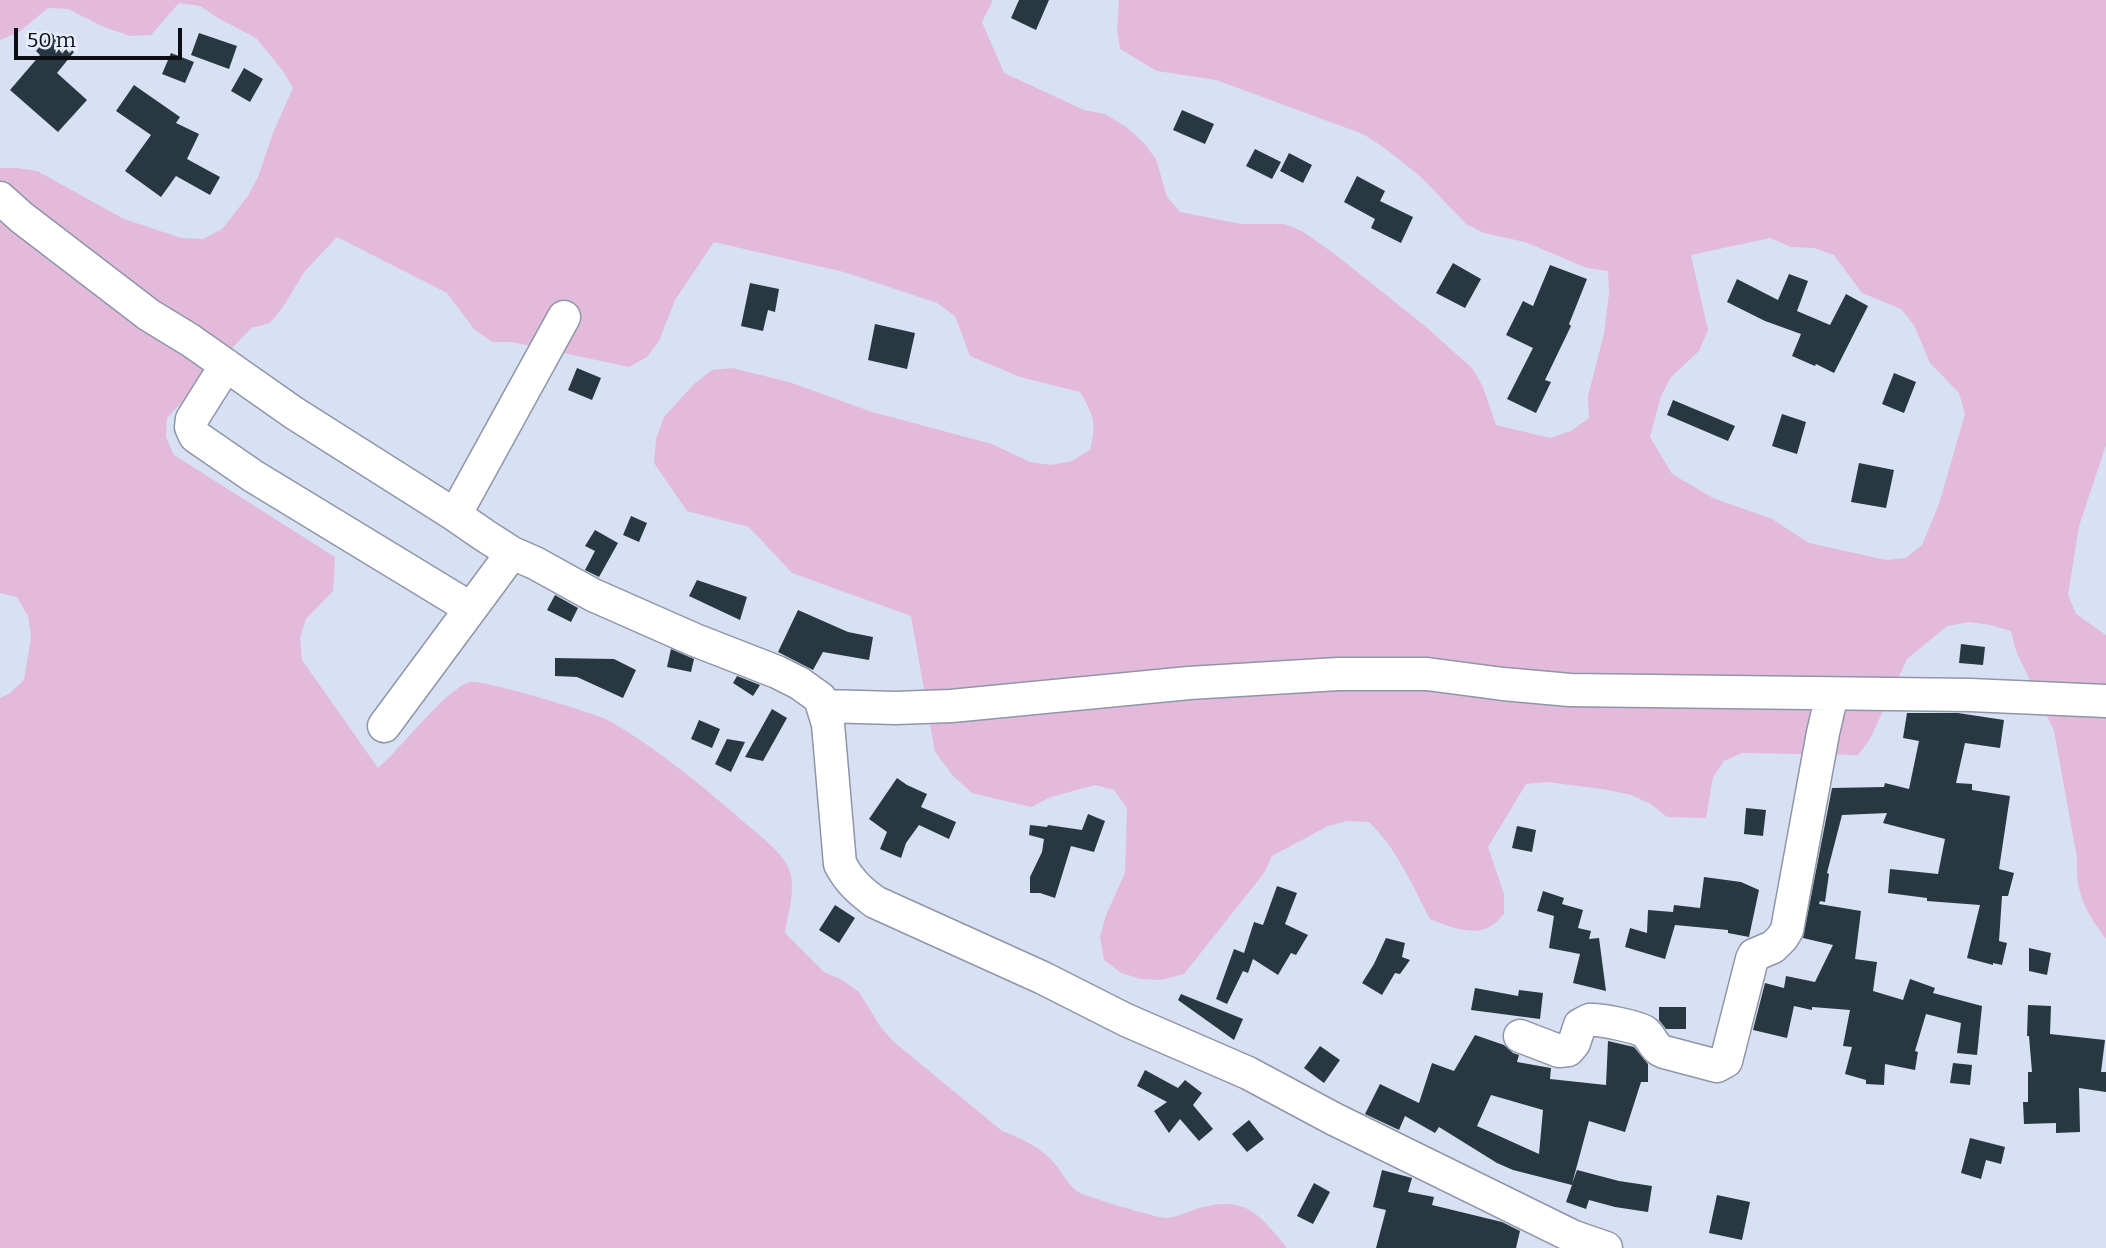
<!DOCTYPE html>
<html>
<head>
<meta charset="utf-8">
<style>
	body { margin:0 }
	#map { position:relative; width:2106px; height:1248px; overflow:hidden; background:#d8e0f3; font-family:Bitter,serif }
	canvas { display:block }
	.scale { position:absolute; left:14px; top:28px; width:168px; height:32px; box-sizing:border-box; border:4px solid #0c0e14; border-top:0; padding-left:9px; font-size:21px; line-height:24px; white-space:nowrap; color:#0c0e14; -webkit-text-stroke:5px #e7edfd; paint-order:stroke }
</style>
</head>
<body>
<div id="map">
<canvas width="2106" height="1248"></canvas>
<div class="scale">50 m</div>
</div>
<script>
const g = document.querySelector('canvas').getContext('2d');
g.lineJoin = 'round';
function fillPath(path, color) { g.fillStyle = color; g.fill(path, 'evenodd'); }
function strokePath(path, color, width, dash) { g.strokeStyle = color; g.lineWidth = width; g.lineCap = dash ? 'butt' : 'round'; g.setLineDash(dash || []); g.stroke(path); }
const green = new Path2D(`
	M 0,0 L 993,0 L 982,22 L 1004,73 L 1084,110 L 1105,114 L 1126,127 L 1143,142 L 1156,159 L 1167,197 L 1180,212 L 1241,224 L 1284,224 L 1302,231 L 1336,255 L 1425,326 L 1472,368 L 1483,387 L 1496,425 L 1550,438 L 1571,431 L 1589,418 L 1588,396 L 1604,334 L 1609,293 L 1608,271 L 1587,268 L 1525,242 L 1484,233 L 1466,224 L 1422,178 L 1386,149 L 1363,134 L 1216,80 L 1157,71 L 1120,49 L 1117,29 L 1119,0 L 2106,0 L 2106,445 L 2079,526 L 2068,595 L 2076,614 L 2106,635 L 2106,939 C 2086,912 2075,893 2077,858 L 2054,731 L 2016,651 L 2011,631 L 1991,625 L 1969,622 L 1947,626 L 1907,659 L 1870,739 L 1858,755 L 1742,753 L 1724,761 L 1713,777 L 1706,818 L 1667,817 L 1651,804 L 1631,795 L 1609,790 L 1547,782 L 1526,784 L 1488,847 L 1504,894 L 1504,914 C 1500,918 1496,923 1491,926 C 1474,937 1447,926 1430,919 C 1412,885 1397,849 1369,822 L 1348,821 L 1328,826 L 1272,856 L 1264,873 L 1184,974 L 1161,980 L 1141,979 L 1121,973 L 1104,960 L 1100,937 L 1106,915 L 1125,873 L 1127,808 L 1114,790 L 1095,785 L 1051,797 L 1031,807 L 972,793 L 953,776 L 935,752 L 911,616 L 792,573 L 749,527 L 687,511 L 654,463 L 656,439 L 664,417 L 694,384 L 712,370 L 732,368 L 789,382 L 872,412 L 992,444 L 1030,462 L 1051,465 L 1072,461 L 1090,450 C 1097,423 1094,416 1080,392 L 1020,377 L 970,356 L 955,316 L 937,303 L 844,272 L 714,242 L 675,300 L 659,341 L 647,357 L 629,367 L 512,342 L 492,342 L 474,329 L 447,293 L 337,237 L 305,271 L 283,307 L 270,323 L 251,328 L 167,418 L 166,437 L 174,455 L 335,557 L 333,591 L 306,619 L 300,638 L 302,660 L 378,768 C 400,750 448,686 471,682 C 485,680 596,713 610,721 C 658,749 704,787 746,824 C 760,836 777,848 787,865 C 798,885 788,912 785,933 L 824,972 L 842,980 L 859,992 L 880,1026 L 894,1042 L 1002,1131 C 1021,1138 1042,1148 1056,1165 C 1063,1175 1069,1186 1080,1193 C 1088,1197 1160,1219 1167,1218 C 1179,1217 1191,1210 1203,1207 C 1248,1196 1261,1217 1287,1248 L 0,1248 L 0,698 L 9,694 L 24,680 L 31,637 L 28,616 L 17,597 L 0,593 L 0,168 L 17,168 L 37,171 L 124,219 L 181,238 L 203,239 L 222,229 L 248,196 L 258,177 L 273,133 L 293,88 L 283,71 L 256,38 L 218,18 L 200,6 L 179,3 L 151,35 L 131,36 L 106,28 L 68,9 L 48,8 L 19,32 L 0,40 ZM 1770,238 L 1791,247 L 1814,248 L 1834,255 L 1862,293 L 1901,309 L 1914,325 L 1930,363 L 1959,393 L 1965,414 L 1939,504 L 1922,545 L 1906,558 L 1886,560 L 1809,543 L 1772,519 L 1713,498 L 1672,474 L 1650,437 L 1661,396 L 1671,377 L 1699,351 L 1708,330 L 1691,255 Z`);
const building = new Path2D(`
	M 1019,0 L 1049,0 L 1036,30 L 1011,18 Z
	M 51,33 L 74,52 L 57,73 L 87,100 L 58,132 L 10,90 L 40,55 L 36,51 Z
	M 199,33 L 237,46 L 229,69 L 191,55 Z
	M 171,53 L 194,62 L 185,83 L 162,74 Z
	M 244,68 L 263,79 L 250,102 L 231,91 Z
	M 134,85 L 180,117 L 176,123 L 199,134 L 187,159 L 220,177 L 210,195 L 176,176 L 161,197 L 125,171 L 151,135 L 116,111 Z
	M 1182,110 L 1214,124 L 1205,144 L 1173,130 Z
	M 1255,149 L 1281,162 L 1272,179 L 1246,166 Z
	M 1289,153 L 1312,165 L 1303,183 L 1280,171 Z
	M 1357,176 L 1385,191 L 1380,201 L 1413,217 L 1401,243 L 1371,228 L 1375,219 L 1344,202 Z
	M 1453,263 L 1481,279 L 1465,308 L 1436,293 Z
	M 1550,265 L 1587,279 L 1569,324 L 1571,326 L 1545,380 L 1551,382 L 1536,413 L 1507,399 L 1533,348 L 1506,335 L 1523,301 L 1533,306 Z
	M 1789,274 L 1808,281 L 1797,311 L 1830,325 L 1846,294 L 1868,306 L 1834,373 L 1816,364 L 1815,366 L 1792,356 L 1801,334 L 1765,321 L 1727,302 L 1737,279 L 1778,300 Z
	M 750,283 L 779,289 L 775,312 L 768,310 L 763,331 L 741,326 Z
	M 875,324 L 915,333 L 907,369 L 868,360 Z
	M 577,368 L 601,378 L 592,400 L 568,390 Z
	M 1894,373 L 1916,382 L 1904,413 L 1882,404 Z
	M 1673,400 L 1735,426 L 1728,441 L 1667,415 Z
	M 1782,414 L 1806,422 L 1797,454 L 1772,446 Z
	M 1859,463 L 1894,470 L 1886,508 L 1851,502 Z
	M 631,516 L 647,523 L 639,542 L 623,535 Z
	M 595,530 L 618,543 L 599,577 L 585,570 L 595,551 L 585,546 Z
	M 697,580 L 747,597 L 740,620 L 689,596 Z
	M 555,595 L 578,608 L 571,622 L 547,610 Z
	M 798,610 L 848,632 L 873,637 L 869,660 L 823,652 L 813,670 L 778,652 Z
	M 1961,644 L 1985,647 L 1983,665 L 1959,663 Z
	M 671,649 L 694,659 L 691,672 L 667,667 Z
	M 555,658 L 614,659 L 636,670 L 623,698 L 577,677 L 555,676 Z
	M 737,676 L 760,685 L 753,696 L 733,683 Z
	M 772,709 L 787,718 L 763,761 L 745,757 Z
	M 1907,713 L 1958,713 L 2004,720 L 2000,748 L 1965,743 L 1956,783 L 1972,784 L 1972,790 L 2010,796 L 1999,869 L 2014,873 L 2008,896 L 2002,896 L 1999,941 L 2007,943 L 2002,965 L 1993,963 L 1993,965 L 1967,958 L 1980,905 L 1927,901 L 1927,898 L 1888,893 L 1890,869 L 1938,874 L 1945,839 L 1883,823 L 1887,813 L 1842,815 L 1827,873 L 1829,874 L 1825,902 L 1820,901 L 1819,904 L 1861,911 L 1855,959 L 1877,962 L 1873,991 L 1903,1000 L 1910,979 L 1935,988 L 1933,993 L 1982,1006 L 1977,1055 L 1957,1053 L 1961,1023 L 1926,1014 L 1915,1051 L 1918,1052 L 1915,1070 L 1885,1064 L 1884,1085 L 1866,1084 L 1866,1080 L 1845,1074 L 1852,1047 L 1843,1046 L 1850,1010 L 1812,1007 L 1812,1010 L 1794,1006 L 1787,1038 L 1753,1030 L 1765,983 L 1784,988 L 1786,976 L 1815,982 L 1833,945 L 1803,938 L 1832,788 L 1884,787 L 1885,783 L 1909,789 L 1919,741 L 1903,738 Z
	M 699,720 L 720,729 L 712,748 L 691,739 Z
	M 727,739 L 745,742 L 731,772 L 715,764 Z
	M 897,778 L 907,785 L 927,794 L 921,807 L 956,822 L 949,839 L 919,825 L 906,843 L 901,858 L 880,849 L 887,832 L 869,819 Z
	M 1746,808 L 1766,810 L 1763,836 L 1744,834 Z
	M 1088,814 L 1105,821 L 1094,852 L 1071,846 L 1055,898 L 1040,893 L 1030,893 L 1030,877 L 1042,852 L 1044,839 L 1029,835 L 1030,825 L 1047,827 L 1048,825 L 1082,830 Z
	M 1517,826 L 1536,830 L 1532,852 L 1512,848 Z
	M 1704,877 L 1741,882 L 1759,890 L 1749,937 L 1728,933 L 1728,930 L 1675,925 L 1665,959 L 1625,947 L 1630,928 L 1647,933 L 1648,910 L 1673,912 L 1674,905 L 1700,908 Z
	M 1277,886 L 1297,893 L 1285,924 L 1308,935 L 1296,955 L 1291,953 L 1278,975 L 1253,959 L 1248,973 L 1243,971 L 1227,1004 L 1216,999 L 1234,949 L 1244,953 L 1254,922 L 1263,925 Z
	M 1543,891 L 1564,898 L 1562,904 L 1583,910 L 1578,928 L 1591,931 L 1589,939 L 1599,938 L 1606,991 L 1573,983 L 1580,954 L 1549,948 L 1554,916 L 1537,911 Z
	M 835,905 L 855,918 L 839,943 L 819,930 Z
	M 1386,938 L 1405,943 L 1402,957 L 1410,960 L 1400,974 L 1395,973 L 1382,995 L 1362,983 L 1374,964 Z
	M 2029,948 L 2051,953 L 2047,975 L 2029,971 Z
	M 1475,988 L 1518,996 L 1519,990 L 1543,993 L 1540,1019 L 1471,1010 Z
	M 1181,994 L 1243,1019 L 1234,1040 L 1178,1000 Z
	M 2028,1005 L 2051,1006 L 2050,1034 L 2105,1040 L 2101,1072 L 2106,1072 L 2106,1092 L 2079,1088 L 2080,1132 L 2056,1133 L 2056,1123 L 2024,1124 L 2023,1102 L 2028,1102 L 2028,1072 L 2032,1072 L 2029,1036 L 2027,1036 Z
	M 1659,1007 L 1686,1007 L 1686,1029 L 1666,1029 L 1659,1020 Z
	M 1475,1035 L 1504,1045 L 1513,1053 L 1519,1055 L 1517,1062 L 1551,1068 L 1550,1079 L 1606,1085 L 1608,1041 L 1634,1047 L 1648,1064 L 1648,1082 L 1641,1082 L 1625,1132 L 1589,1121 L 1572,1184 L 1577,1170 L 1619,1181 L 1652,1186 L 1648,1212 L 1615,1207 L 1589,1200 L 1586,1209 L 1566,1202 L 1572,1185 L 1513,1170 L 1497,1163 L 1439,1127 L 1435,1133 L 1405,1116 L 1399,1130 L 1365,1114 L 1380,1084 L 1419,1103 L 1432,1063 L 1454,1071 ZM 1491,1095 L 1543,1110 L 1539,1154 L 1477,1126 Z
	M 1320,1046 L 1340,1060 L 1324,1083 L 1304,1068 Z
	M 1953,1063 L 1972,1065 L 1970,1085 L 1950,1083 Z
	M 1145,1070 L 1178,1088 L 1185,1080 L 1202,1093 L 1193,1105 L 1213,1129 L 1199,1141 L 1180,1119 L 1169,1133 L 1154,1111 L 1167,1102 L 1137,1086 Z
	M 1249,1120 L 1264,1139 L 1247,1152 L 1232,1134 Z
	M 1970,1138 L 2005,1147 L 2001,1164 L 1986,1160 L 1981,1179 L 1961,1173 Z
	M 1382,1170 L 1412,1178 L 1408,1192 L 1434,1197 L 1432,1205 L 1502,1222 L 1520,1231 L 1516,1248 L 1376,1248 L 1386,1210 L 1373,1207 Z
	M 1314,1183 L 1330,1192 L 1313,1224 L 1297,1216 Z
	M 1717,1195 L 1750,1202 L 1742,1240 L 1709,1233 Z`);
const minor = new Path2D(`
	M 0,198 L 21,217 L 149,315 L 190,340 L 294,413 L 455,515 L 484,535 L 512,553 L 535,563 L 593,595 L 695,640 L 777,672 L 799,683 L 820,698 L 828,724 L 840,864 C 849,881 860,891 875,902 L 1043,978 L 1126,1020 L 1248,1073 L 1334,1119 L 1574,1237 L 1606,1248
	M 226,365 L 192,419 L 191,427 L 195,436 L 253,476 L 470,608
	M 455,515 L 564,317
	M 824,706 L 895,708 L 951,706 L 1189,683 L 1338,674 L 1427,674 L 1503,684 L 1570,690 L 1970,695 L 2106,701
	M 384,726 L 512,553
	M 1520,1036 L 1559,1051 L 1568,1050 L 1574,1043 L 1580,1025 C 1582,1024 1587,1021 1590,1020 C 1599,1019 1639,1027 1645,1032 C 1653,1039 1653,1048 1664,1052 L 1717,1066 L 1726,1061 L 1752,959 L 1754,955 L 1773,947 L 1782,938 L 1787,930 L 1823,733 L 1832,694`);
fillPath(green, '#e3badb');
fillPath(building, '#273841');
strokePath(minor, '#8e96a7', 35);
strokePath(minor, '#fff', 32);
</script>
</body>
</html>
